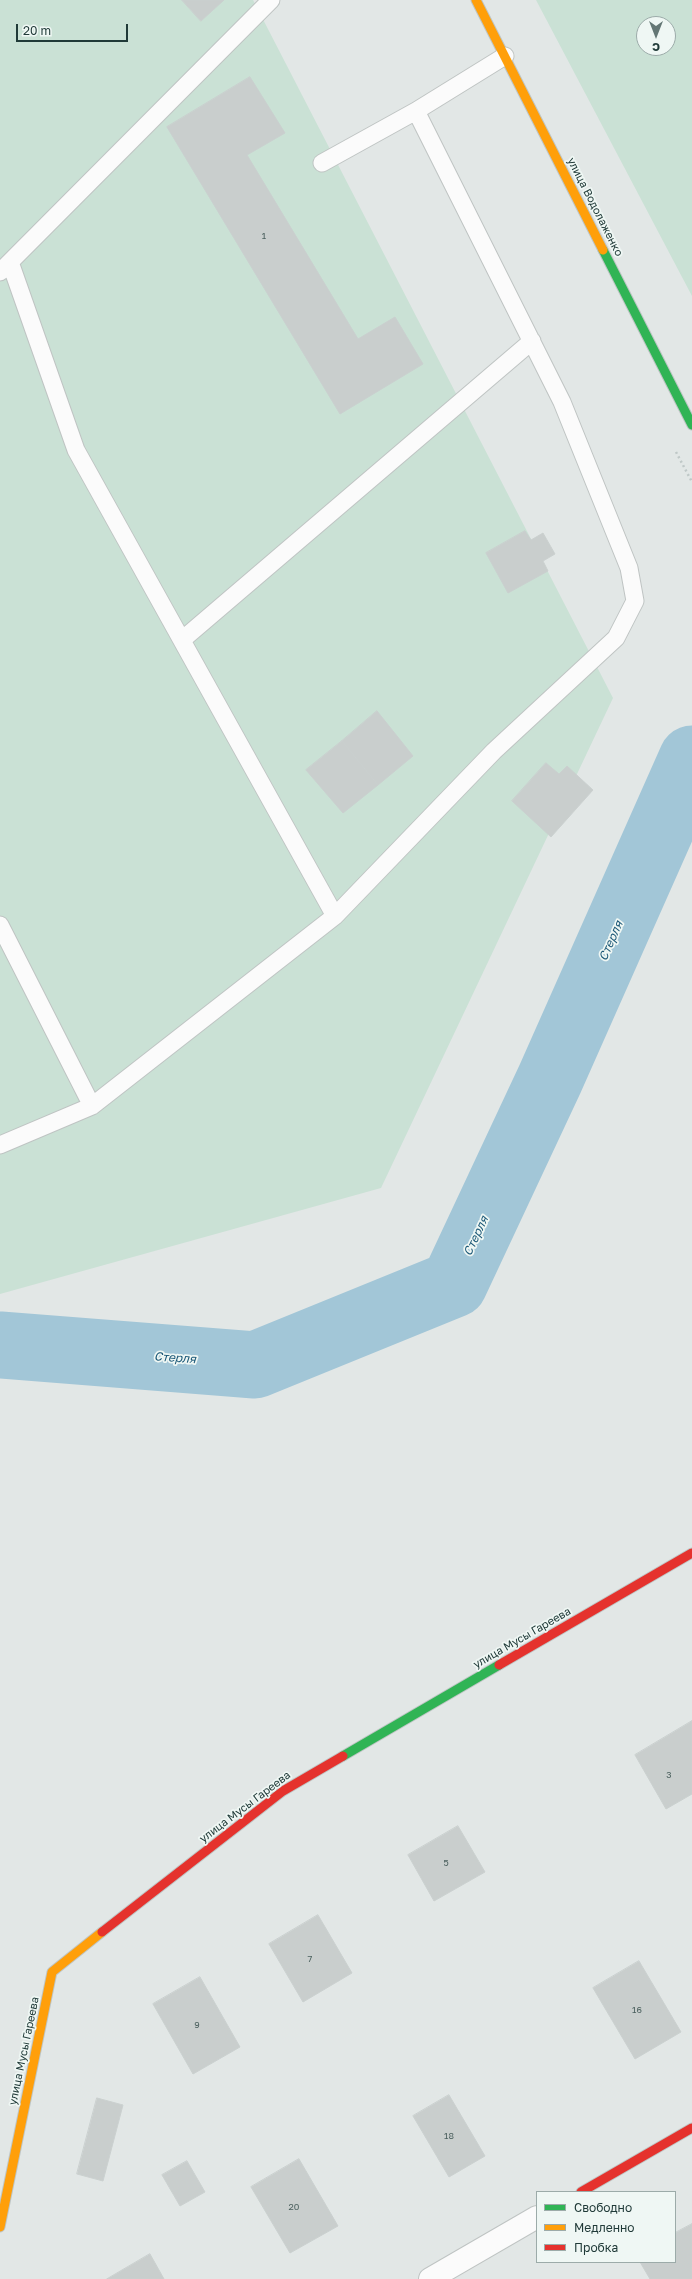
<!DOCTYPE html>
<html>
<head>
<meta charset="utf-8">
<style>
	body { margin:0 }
	#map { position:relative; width:692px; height:2279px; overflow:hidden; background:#e2e7e6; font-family:"Golos Text",sans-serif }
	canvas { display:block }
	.legend { position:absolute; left:536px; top:2191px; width:140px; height:72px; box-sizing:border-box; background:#eff7f4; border:1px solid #9caba9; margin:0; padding:5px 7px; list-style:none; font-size:12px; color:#203a38 }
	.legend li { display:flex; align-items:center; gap:8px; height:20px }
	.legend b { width:20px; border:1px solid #9caba9 }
	.north { position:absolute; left:636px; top:16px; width:40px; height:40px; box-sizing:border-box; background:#eff7f4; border:1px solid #9caba9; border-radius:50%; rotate:180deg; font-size:11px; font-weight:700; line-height:16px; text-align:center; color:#203a38 }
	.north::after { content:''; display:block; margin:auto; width:14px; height:18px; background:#647775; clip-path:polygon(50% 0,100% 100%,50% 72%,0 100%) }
	.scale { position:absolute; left:16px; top:24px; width:112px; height:18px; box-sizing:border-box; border:2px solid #203a38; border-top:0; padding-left:5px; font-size:12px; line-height:14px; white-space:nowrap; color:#203a38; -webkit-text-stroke:3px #eff7f4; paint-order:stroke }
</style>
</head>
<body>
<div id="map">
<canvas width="692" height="2279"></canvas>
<ul class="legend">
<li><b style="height:5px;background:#30b455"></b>Свободно</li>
<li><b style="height:5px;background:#ff9f0a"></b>Медленно</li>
<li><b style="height:5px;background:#e5322d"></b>Пробка</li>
</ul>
<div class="north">С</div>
<div class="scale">20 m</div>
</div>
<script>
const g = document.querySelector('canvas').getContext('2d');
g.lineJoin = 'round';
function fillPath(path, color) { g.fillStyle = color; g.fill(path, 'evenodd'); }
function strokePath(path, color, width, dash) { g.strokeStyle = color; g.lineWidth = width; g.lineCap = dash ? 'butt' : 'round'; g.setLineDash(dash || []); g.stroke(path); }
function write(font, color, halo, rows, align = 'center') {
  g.font = font + ' "Golos Text",sans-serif'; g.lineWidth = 3.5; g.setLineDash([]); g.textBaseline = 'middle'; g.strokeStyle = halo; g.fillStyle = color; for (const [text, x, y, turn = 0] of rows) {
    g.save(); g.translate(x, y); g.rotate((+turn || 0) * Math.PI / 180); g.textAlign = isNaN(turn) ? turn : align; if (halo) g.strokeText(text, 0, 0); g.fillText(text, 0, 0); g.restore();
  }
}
const green = new Path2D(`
	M 0,0 L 253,0 L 613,698 L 381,1188 L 0,1294 Z
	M 536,0 L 692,0 L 692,296 ZM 644,24 L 668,24 L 668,48 L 644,48 Z`);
const river = new Path2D(`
	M 0,1345 L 255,1365 L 454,1284 L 550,1079 L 692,759`);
const building = new Path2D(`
	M 182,0 L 224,0 L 201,21 Z
	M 250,77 L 285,133 L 247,155 L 358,339 L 395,317 L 423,364 L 340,414 L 167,127 Z
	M 525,531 L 531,540 L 543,533 L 555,554 L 543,561 L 548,571 L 508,593 L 486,553 Z
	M 377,711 L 413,756 L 378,785 L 342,741 Z
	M 342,741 L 378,785 L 343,813 L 306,770 Z
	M 546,763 L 559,774 L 567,766 L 593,790 L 551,837 L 512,801 Z
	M 692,1721 L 692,1794 L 666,1809 L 635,1755 Z
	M 458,1826 L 485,1872 L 434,1901 L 408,1855 Z
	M 318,1915 L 352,1973 L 303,2002 L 269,1944 Z
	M 639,1961 L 681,2032 L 635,2059 L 593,1988 Z
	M 200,1977 L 240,2047 L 193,2074 L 153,2004 Z
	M 449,2095 L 485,2156 L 449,2177 L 413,2116 Z
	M 97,2098 L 123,2105 L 103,2181 L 77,2174 Z
	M 299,2159 L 338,2226 L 290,2253 L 251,2187 Z
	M 187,2161 L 205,2192 L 180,2206 L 162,2175 Z
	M 692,2224 L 692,2279 L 650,2279 L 640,2262 L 675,2262 L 675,2233 Z
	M 150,2254 L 164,2279 L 107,2279 Z`);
const path = new Path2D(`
	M 676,452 L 692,482`);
const lane = new Path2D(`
	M 322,163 L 416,111
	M 10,262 L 76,450 L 335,916
	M 0,272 L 271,0
	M 182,640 L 532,341
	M 0,925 L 92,1106
	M 0,1145 L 92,1106 L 335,916 L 494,751 L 616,638 L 635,601 L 629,568 L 562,402 L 416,111 L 505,56`);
const street = new Path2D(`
	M 430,2279 L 537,2217`);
const fast = new Path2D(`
	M 603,250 L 692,425
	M 343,1756 L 499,1665`);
const slow = new Path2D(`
	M 476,0 L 603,250
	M 0,2227 L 52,1972 L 102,1932`);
const jam = new Path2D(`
	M 499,1665 L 692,1553
	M 102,1932 L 283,1791 L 343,1756
	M 581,2192 L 692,2128`);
const numberNames = [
	["1",264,236],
	["3",669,1775],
	["5",446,1863],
	["7",310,1959],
	["16",637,2010],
	["9",197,2025],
	["18",449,2136],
	["20",294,2207]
];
const streetNames = [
	["улица Водолаженко",595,207,63],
	["улица Мусы Гареева",522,1638,-30],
	["улица Мусы Гареева",245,1807,-37],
	["улица Мусы Гареева",24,2051,-78]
];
const waterNames = [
	["Стерля",611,941,-66],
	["Стерля",476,1236,-65],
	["Стерля",175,1358,4]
];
fillPath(green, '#cae1d5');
strokePath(river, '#a2c6d7', 67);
fillPath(building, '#c9cecd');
strokePath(building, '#cad0cf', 1);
strokePath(lane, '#bfc4c3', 19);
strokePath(street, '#bfc4c3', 24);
strokePath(fast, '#bec5c4', 11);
strokePath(slow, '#bec5c4', 11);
strokePath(jam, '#bec5c4', 11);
strokePath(path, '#bfc8c7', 2.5, [2, 3]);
strokePath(lane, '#fbfbfb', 17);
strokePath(street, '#fbfbfb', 22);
strokePath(fast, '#30b455', 9);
strokePath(slow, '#ff9f0a', 9);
strokePath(jam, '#e5322d', 9);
write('9px', '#4b605e', null, numberNames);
write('11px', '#203a38', '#eff7f4', streetNames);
write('italic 12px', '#1a5776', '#eff7f4', waterNames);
</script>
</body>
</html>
